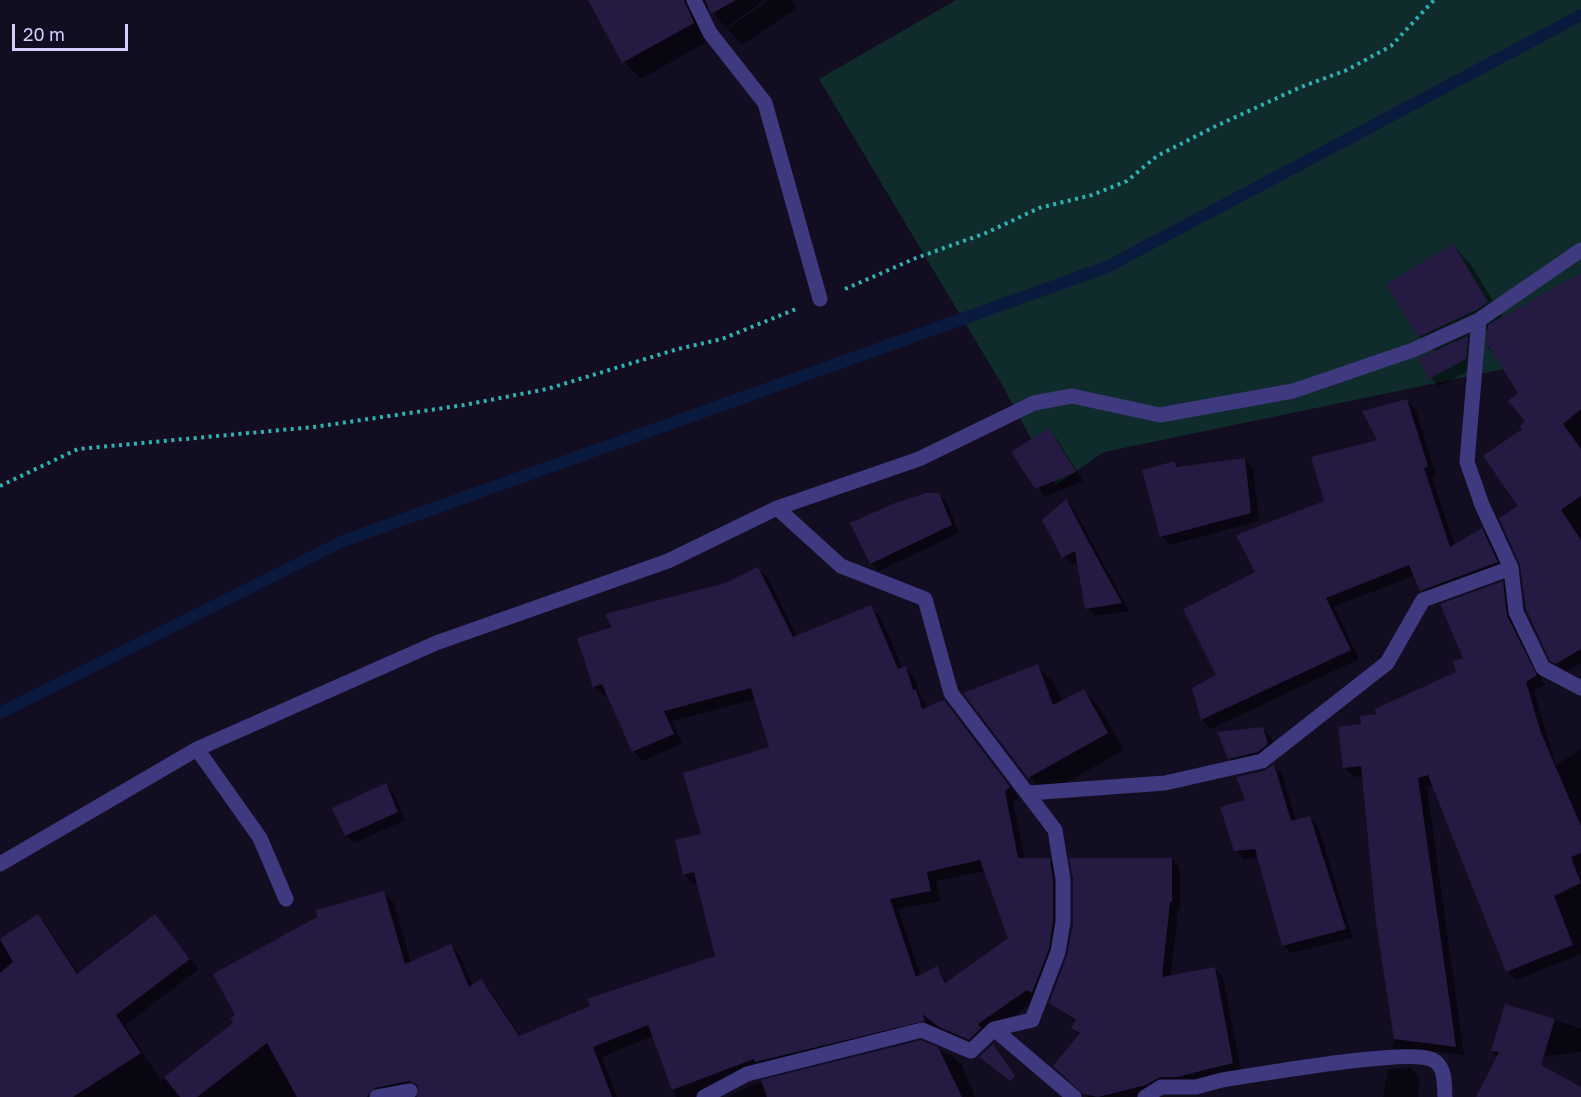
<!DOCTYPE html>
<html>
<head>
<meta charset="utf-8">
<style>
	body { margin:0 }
	#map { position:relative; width:1581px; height:1097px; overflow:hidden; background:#120d21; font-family:"Golos Text",sans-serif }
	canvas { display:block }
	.scale { position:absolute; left:12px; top:24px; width:116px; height:27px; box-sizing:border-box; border:3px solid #d6ceff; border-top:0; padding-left:8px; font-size:18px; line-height:21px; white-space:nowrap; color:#d6ceff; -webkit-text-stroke:4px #120d21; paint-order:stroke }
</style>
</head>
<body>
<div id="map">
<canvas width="1581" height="1097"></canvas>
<div class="scale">20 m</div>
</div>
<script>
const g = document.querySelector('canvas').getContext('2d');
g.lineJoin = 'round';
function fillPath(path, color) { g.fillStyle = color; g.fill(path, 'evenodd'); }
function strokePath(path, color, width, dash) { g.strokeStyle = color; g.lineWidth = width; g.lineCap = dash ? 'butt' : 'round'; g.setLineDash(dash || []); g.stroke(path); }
const green = new Path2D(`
	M 956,0 L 1581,0 L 1581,353 L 1104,452 L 1056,485 L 1001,383 L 819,79 Z`);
const shadow = new Path2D(`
	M 590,0 L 764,0 L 726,28 L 708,7 L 701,18 L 710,40 L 641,79 L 624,62 Z
	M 769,0 L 791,0 L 797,8 L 742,45 L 727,29 Z
	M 1453,246 L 1470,263 L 1504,319 L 1581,275 L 1581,663 L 1566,672 L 1552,660 L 1520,507 L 1524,429 L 1527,421 L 1520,393 L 1497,357 L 1488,348 L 1490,329 L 1469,339 L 1476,346 L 1474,368 L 1439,386 L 1430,378 L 1435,352 L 1419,336 Z
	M 1407,401 L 1416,410 L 1436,475 L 1432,477 L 1455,546 L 1482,530 L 1491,539 L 1506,572 L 1430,599 L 1421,590 L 1415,575 L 1334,607 L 1359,659 L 1211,729 L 1202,720 L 1194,688 L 1218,676 L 1257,572 L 1326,502 L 1379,441 Z
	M 1049,430 L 1057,439 L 1083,481 L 1045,497 L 1013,452 Z
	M 1245,460 L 1253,468 L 1259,521 L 1170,545 L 1162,536 L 1175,462 L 1180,468 Z
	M 938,494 L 947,503 L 959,533 L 879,571 L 871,563 Z
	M 1066,501 L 1074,509 L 1129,611 L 1095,616 L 1087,608 L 1079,561 L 1072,565 L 1064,557 Z
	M 758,569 L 768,578 L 797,637 L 870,607 L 880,616 L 903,669 L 906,668 L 915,678 L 920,695 L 928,708 L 944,702 L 1019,798 L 1013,801 L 1025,860 L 1049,860 L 1059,869 L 1062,932 L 1038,999 L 981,1038 L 979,1048 L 930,1030 L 754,1074 L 710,1097 L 676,1097 L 653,1036 L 602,1057 L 617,1097 L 457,1097 L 438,1062 L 394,1095 L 386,1097 L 0,1097 L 0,941 L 38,916 L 47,926 L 79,974 L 155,916 L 199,969 L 125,1025 L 161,1081 L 235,1024 L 384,893 L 394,903 L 411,963 L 451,946 L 460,955 L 473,986 L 481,981 L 490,991 L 521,1037 L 717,957 L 698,883 L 694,884 L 684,874 L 703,836 L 771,748 L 756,699 L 672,721 L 682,744 L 643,761 L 633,751 L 608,695 L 604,696 L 594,687 L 579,639 L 725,584 ZM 985,871 L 1010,939 L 948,982 L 936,968 L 921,976 L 898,909 L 940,901 L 936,881 Z
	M 1502,583 L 1512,592 L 1516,627 L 1545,685 L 1534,691 L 1556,765 L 1581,749 L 1581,954 L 1516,980 L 1507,971 L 1433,785 L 1427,787 L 1464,1055 L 1422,1050 L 1402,1056 L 1392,1047 L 1395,1037 L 1363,776 L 1354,777 L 1344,767 L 1362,725 L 1458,673 Z
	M 1037,666 L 1054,683 L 1062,702 L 1083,691 L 1100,708 L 1124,750 L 1046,794 L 1029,777 Z
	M 1263,729 L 1271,737 L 1276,752 L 1238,766 L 1229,758 Z
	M 1274,766 L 1282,774 L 1296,821 L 1310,818 L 1318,826 L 1353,938 L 1291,953 L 1283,945 L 1259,857 L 1244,859 L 1235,850 L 1247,801 L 1265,772 Z
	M 385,785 L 394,794 L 405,820 L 354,843 L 346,835 Z
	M 1172,859 L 1180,868 L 1180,910 L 1178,910 L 1171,977 L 1215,969 L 1223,977 L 1241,1071 L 1138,1097 L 1088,1097 L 1063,1074 L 1080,1035 L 1073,1028 L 1076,1022 L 1051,1003 L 1069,956 Z
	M 1506,1006 L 1581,1028 L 1581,1052 L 1501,1062 L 1492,1053 Z
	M 921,1042 L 951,1055 L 962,1065 L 975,1097 L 728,1097 L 751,1085 Z
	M 1411,1068 L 1419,1077 L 1418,1097 L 1383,1097 L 1388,1069 Z`);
const stream = new Path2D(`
	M 0,713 L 343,541 L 1107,267 L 1581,15`);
const building = new Path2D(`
	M 588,0 L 684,0 L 694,23 L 622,63 Z
	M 705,0 L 736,0 L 711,14 Z
	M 1453,244 L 1488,302 L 1474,311 L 1418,337 L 1386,284 Z
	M 1581,273 L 1581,409 L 1563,424 L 1581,449 L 1581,496 L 1561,510 L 1581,540 L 1581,649 L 1556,664 L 1550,661 L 1526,609 L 1520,565 L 1499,518 L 1518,506 L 1483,456 L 1522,429 L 1520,426 L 1525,421 L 1508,401 L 1518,393 L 1489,347 L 1486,348 L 1488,325 Z
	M 1468,336 L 1466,359 L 1429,379 L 1418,358 Z
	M 1407,399 L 1428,466 L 1424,468 L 1450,547 L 1482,528 L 1498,562 L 1420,591 L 1409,565 L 1326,598 L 1351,650 L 1201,720 L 1192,688 L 1216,675 L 1183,609 L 1255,572 L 1236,535 L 1324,501 L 1311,457 L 1377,440 L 1362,411 Z
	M 1049,428 L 1076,472 L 1035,489 L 1011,452 Z
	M 1245,458 L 1251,513 L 1160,537 L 1142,470 L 1175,461 L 1176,467 Z
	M 926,493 L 939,493 L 952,525 L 870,564 L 850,523 L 895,503 Z
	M 1066,499 L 1089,543 L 1122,603 L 1085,609 L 1075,551 L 1062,558 L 1042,520 Z
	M 758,567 L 793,637 L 871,605 L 898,669 L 906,666 L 913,690 L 916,689 L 922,709 L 944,700 L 1010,787 L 1005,791 L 1018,858 L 1050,858 L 1053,880 L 1053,921 L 1049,949 L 1032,993 L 1027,990 L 978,1024 L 981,1028 L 969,1040 L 939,1027 L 922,1014 L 925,1021 L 755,1062 L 754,1059 L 672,1090 L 648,1025 L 593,1047 L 612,1097 L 417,1097 L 418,1085 L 409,1081 L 375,1088 L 367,1097 L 297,1097 L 267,1043 L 197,1097 L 180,1097 L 164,1077 L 233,1023 L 230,1018 L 235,1015 L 213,974 L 317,917 L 316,910 L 384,891 L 405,964 L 451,944 L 469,987 L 481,979 L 519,1036 L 590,1006 L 587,999 L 715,956 L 694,872 L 683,875 L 675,840 L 701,834 L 683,773 L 769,747 L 751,688 L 664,711 L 674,734 L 632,752 L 602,684 L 593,687 L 577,638 L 612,627 L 605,614 L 725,583 ZM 980,860 L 1008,938 L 945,983 L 937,966 L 916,977 L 890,899 L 931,891 L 927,872 Z
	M 1503,581 L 1507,616 L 1537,675 L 1526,682 L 1541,733 L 1581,826 L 1581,853 L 1571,857 L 1581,883 L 1554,896 L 1573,945 L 1506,972 L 1428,775 L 1418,778 L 1456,1047 L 1394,1039 L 1376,922 L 1361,766 L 1343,768 L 1338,727 L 1361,724 L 1360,716 L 1376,714 L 1375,709 L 1456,672 L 1453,661 L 1463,658 L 1440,604 Z
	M 1038,664 L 1053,705 L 1084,689 L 1108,733 L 1028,778 L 963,693 Z
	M 1263,727 L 1268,744 L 1258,752 L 1228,759 L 1217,732 Z
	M 1274,764 L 1291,821 L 1310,816 L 1346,929 L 1282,946 L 1255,849 L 1234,851 L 1220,807 L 1245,800 L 1236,777 L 1264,771 Z
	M 386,783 L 398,812 L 345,836 L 332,808 Z
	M 1069,858 L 1172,858 L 1172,902 L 1170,902 L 1162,977 L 1215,967 L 1233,1063 L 1177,1077 L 1160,1077 L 1146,1085 L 1098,1097 L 1083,1094 L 1053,1066 L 1080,1033 L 1071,1028 L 1076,1020 L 1049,1003 L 1067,955 L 1073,924 L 1073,879 Z
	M 38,914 L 77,974 L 155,914 L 190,959 L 116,1015 L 141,1053 L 73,1097 L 0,1097 L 0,973 L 13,962 L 0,939 Z
	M 1505,1004 L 1555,1019 L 1541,1065 L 1581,1087 L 1581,1097 L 1476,1097 L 1499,1052 L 1491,1051 Z
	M 921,1040 L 938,1047 L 962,1097 L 767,1097 L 761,1080 Z
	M 993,1044 L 1015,1076 L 1010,1081 L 979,1057 Z`);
const path = new Path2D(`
	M 845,289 L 916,258 L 986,233 L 1039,208 L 1092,195 L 1127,181 L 1157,156 L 1216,126 L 1301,87 L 1347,70 L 1391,46 L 1434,0
	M 0,486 L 78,449 L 314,427 L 464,405 L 547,389 L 678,349 L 722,339 L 796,309`);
const minor = new Path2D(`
	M 694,0 L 710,33 L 765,103 L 820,299
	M 1479,320 L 1467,462 L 1482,505 L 1511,568 L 1516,612 L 1543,668 L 1581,688
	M 777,508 L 841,566 L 925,599 L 951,693 L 1055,830 L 1063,879 L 1063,922 L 1058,952 L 1032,1020 L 994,1029
	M 197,749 L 260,838 L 286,899
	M 1029,793 L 1165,783 L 1262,761 L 1387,663 L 1423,600 L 1511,568
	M 0,864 L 197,749 L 436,643 L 668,561 L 777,508 L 919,459 L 1034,403 L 1072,396 L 1160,415 L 1293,391 L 1413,350 L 1479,320 L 1581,250
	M 377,1097 L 410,1091
	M 704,1097 L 747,1074 L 922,1030 L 971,1051 L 994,1029 L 1074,1097
	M 1145,1097 L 1161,1087 L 1196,1087 L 1222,1080 C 1257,1075 1410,1047 1433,1060 C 1446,1067 1444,1084 1445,1097`);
fillPath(green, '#102b2b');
fillPath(shadow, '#0007');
strokePath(stream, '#0a1a3e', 12);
fillPath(building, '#241a42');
strokePath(path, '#2fb2b1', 4, [3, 4.5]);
strokePath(minor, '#3f3980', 15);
</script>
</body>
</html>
